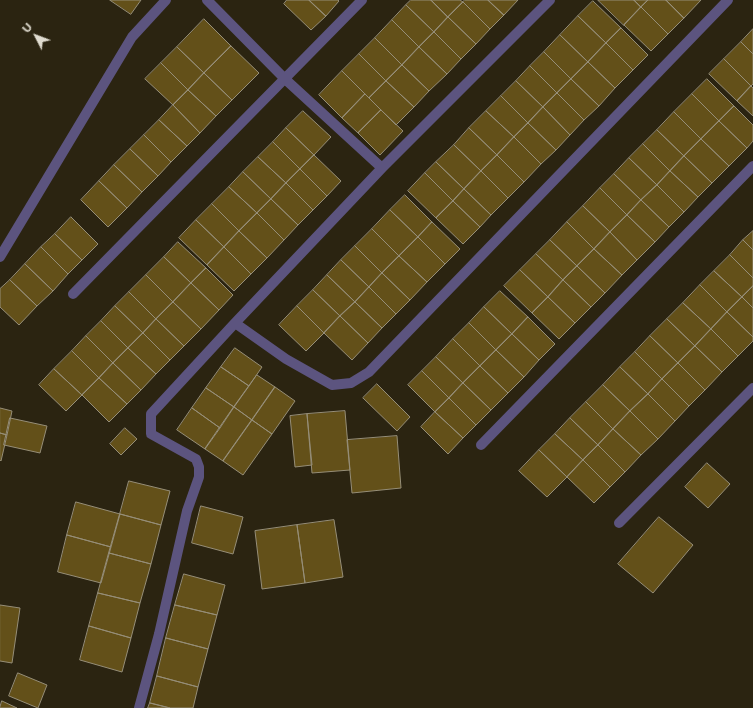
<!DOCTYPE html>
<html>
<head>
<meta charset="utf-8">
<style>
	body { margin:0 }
	#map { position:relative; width:753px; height:708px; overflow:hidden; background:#2b2411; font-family:Montserrat,sans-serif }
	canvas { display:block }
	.north { position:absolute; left:16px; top:16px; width:40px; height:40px; -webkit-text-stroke:3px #2b2411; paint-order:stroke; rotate:312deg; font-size:11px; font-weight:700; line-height:16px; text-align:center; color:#e0dcd0 }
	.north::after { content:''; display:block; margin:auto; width:14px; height:18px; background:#e0dcd0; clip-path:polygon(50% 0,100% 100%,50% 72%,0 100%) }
</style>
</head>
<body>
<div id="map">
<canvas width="753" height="708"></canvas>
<div class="north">U</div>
</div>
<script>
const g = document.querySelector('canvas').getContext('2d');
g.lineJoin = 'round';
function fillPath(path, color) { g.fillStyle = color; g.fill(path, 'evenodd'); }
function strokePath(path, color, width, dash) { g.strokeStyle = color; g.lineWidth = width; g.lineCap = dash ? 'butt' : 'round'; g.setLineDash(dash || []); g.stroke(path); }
const building = new Path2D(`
	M 110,0 L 141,0 L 131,14 Z
	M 287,0 L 309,0 L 326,16 L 311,30 L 284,4 Z
	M 309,0 L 338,0 L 339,1 L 326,16 Z
	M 411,0 L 431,0 L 448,17 L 434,32 L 406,5 Z
	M 431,0 L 460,0 L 463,2 L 448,17 Z
	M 465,0 L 488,0 L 504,15 L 490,29 L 463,2 Z
	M 488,0 L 518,0 L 504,15 Z
	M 598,0 L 634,0 L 641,7 L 624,25 Z
	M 634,0 L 648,0 L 641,7 Z
	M 648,0 L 666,0 L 684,18 L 668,34 L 641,7 Z
	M 666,0 L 701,0 L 684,18 Z
	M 593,1 L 621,28 L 606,43 L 578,16 Z
	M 463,2 L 490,29 L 476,44 L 448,17 Z
	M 406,5 L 434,32 L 419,47 L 392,20 Z
	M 641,7 L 668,34 L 651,51 L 624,25 Z
	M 578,16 L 606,43 L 588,62 L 560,35 Z
	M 448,17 L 476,44 L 461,59 L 434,32 Z
	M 204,19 L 231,46 L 204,73 L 177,47 Z
	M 392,20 L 419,47 L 402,65 L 375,38 Z
	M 621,28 L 648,55 L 633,70 L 606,43 Z
	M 753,29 L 753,54 L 741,42 Z
	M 434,32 L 461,59 L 447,74 L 419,47 Z
	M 560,35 L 588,62 L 571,79 L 544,52 Z
	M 375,38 L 402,65 L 386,81 L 359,54 Z
	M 741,42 L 753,54 L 753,84 L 751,86 L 724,59 Z
	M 606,43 L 633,70 L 615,88 L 588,62 Z
	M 231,46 L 259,73 L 232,100 L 204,73 Z
	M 177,47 L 204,73 L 188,90 L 161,63 Z
	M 419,47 L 447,74 L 429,91 L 402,65 Z
	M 544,52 L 571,79 L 557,93 L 530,66 Z
	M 359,54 L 386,81 L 369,98 L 342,71 Z
	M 724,59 L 751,86 L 737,101 L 709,74 Z
	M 588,62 L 615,88 L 599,106 L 571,79 Z
	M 161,63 L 188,90 L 173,105 L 145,79 Z
	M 402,65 L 429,91 L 414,107 L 386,81 Z
	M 530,66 L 557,93 L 543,107 L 516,81 Z
	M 342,71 L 365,94 L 342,118 L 319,95 Z
	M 204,73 L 232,100 L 216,116 L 188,90 Z
	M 571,79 L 599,106 L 584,120 L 557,93 Z
	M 707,79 L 734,106 L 719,121 L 692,94 Z
	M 386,81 L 414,107 L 396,125 L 369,98 Z
	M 516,81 L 543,107 L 528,123 L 501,96 Z
	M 751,86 L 753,88 L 753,116 L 737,101 Z
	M 188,90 L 216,116 L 200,133 L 173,105 Z
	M 557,93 L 584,120 L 570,135 L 543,107 Z
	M 365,94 L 381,110 L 358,133 L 342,118 Z
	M 692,94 L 719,121 L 701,139 L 674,112 Z
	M 501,96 L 528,123 L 514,137 L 486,111 Z
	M 173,105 L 200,133 L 187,146 L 159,120 Z
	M 734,106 L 753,125 L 753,141 L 747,148 L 719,121 Z
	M 543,107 L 570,135 L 556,150 L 528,123 Z
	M 381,110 L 403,131 L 380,155 L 358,133 Z
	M 303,111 L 331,137 L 314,155 L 286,128 Z
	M 486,111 L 514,137 L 497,155 L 469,128 Z
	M 674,112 L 701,139 L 684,156 L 657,130 Z
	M 159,120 L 187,146 L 171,162 L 144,135 Z
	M 719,121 L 747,148 L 729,166 L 701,139 Z
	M 528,123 L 556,150 L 541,164 L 514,137 Z
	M 286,128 L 314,155 L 300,169 L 273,142 Z
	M 469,128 L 497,155 L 481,171 L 454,145 Z
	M 657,130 L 684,156 L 670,171 L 643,144 Z
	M 144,135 L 171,162 L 158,176 L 130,149 Z
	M 514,137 L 541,164 L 524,182 L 497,155 Z
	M 701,139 L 729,166 L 712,183 L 684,156 Z
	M 273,142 L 300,169 L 286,183 L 258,157 Z
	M 643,144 L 670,171 L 657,185 L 629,158 Z
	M 454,145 L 481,171 L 464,189 L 436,162 Z
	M 130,149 L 158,176 L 142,192 L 114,165 Z
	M 314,155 L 341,181 L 327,196 L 300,169 Z
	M 497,155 L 524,182 L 508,198 L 481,171 Z
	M 684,156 L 712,183 L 698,197 L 670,171 Z
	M 258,157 L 286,183 L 271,199 L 243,172 Z
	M 629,158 L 657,185 L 641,200 L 614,174 Z
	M 436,162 L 464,189 L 453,201 L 425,173 Z
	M 114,165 L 142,192 L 127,208 L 99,181 Z
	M 300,169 L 327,196 L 313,210 L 286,183 Z
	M 481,171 L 508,198 L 491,215 L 464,189 Z
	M 670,171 L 698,197 L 684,212 L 657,185 Z
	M 243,172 L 271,199 L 257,213 L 229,187 Z
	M 425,173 L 453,201 L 436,218 L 408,191 Z
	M 614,174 L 641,200 L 627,215 L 600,188 Z
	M 99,181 L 127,208 L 108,227 L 81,200 Z
	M 286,183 L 313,210 L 298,225 L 271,199 Z
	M 657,185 L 684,212 L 669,227 L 641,200 Z
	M 229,187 L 257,213 L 239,231 L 212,204 Z
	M 600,188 L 627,215 L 610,232 L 583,206 Z
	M 464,189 L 491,215 L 480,227 L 453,201 Z
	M 405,195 L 432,222 L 418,237 L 390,210 Z
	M 271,199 L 298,225 L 284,240 L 257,213 Z
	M 641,200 L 669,227 L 655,242 L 627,215 Z
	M 453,201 L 480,227 L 463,244 L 436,218 Z
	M 212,204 L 239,231 L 224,247 L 196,220 Z
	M 583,206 L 610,232 L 594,249 L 567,222 Z
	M 390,210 L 418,237 L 399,256 L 372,229 Z
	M 257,213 L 284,240 L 267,258 L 239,231 Z
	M 627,215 L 655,242 L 637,260 L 610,232 Z
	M 71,217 L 98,244 L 82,260 L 55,234 Z
	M 196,220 L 224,247 L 207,265 L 179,238 Z
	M 432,222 L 460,249 L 445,264 L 418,237 Z
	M 567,222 L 594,249 L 577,266 L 550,240 Z
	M 372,229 L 399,256 L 382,273 L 355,246 Z
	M 239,231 L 267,258 L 251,274 L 224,247 Z
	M 753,231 L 753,250 L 743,240 Z
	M 610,232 L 637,260 L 622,275 L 594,249 Z
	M 55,234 L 82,260 L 68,274 L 41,247 Z
	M 418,237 L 445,264 L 427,282 L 399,256 Z
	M 550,240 L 577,266 L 563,280 L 536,254 Z
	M 743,240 L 753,250 L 753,278 L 730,255 Z
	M 178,242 L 206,268 L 191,283 L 164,257 Z
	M 355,246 L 382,273 L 369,287 L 341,260 Z
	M 41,247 L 68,274 L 53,291 L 25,264 Z
	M 224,247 L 251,274 L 234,291 L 207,265 Z
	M 594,249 L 622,275 L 605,293 L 577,266 Z
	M 536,254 L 563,280 L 548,297 L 520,270 Z
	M 730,255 L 753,278 L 753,286 L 742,297 L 714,271 Z
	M 399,256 L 427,282 L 410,300 L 382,273 Z
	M 164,257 L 191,283 L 173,302 L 146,275 Z
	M 341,260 L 369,287 L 355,302 L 327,275 Z
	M 25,264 L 53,291 L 37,306 L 10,280 Z
	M 577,266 L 605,293 L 591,307 L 563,280 Z
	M 206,268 L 233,295 L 219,310 L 191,283 Z
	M 520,270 L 548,297 L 532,313 L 504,286 Z
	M 714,271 L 742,297 L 727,312 L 700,285 Z
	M 382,273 L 410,300 L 396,314 L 369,287 Z
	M 146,275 L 173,302 L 156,319 L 129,292 Z
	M 327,275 L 355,302 L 340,316 L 313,290 Z
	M 10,280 L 37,306 L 19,325 L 0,307 L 0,289 Z
	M 563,280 L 591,307 L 575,323 L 548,297 Z
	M 191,283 L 219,310 L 201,329 L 173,302 Z
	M 700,285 L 727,312 L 711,329 L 683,303 Z
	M 753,286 L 753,308 L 742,297 Z
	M 369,287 L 396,314 L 382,328 L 355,302 Z
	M 313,290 L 340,316 L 324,333 L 297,306 Z
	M 500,291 L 528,317 L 512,334 L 484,307 Z
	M 129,292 L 156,319 L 143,333 L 115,306 Z
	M 548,297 L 575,323 L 559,339 L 532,313 Z
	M 742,297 L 753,308 L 753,337 L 727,312 Z
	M 173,302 L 201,329 L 184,346 L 156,319 Z
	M 355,302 L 382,328 L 368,343 L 340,316 Z
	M 683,303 L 711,329 L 695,346 L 667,319 Z
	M 115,306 L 143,333 L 128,348 L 101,321 Z
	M 297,306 L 324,333 L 306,351 L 279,325 Z
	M 484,307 L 512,334 L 496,350 L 469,323 Z
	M 727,312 L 753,337 L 753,341 L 738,356 L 711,329 Z
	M 340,316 L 368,343 L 352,360 L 324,333 Z
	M 528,317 L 555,344 L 539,360 L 512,334 Z
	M 156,319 L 184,346 L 170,360 L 143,333 Z
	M 667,319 L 695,346 L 678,363 L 650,336 Z
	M 101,321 L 128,348 L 113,363 L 86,336 Z
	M 469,323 L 496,350 L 480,366 L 453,339 Z
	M 711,329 L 738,356 L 722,372 L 695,346 Z
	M 143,333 L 170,360 L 156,374 L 128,348 Z
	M 512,334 L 539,360 L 524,377 L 496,350 Z
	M 86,336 L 113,363 L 99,378 L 72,351 Z
	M 650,336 L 678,363 L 662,379 L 635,352 Z
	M 453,339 L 480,366 L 463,383 L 436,357 Z
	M 695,346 L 722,372 L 705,390 L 678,363 Z
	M 128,348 L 156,374 L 141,390 L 113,363 Z
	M 235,348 L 262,367 L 249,386 L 221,367 Z
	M 496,350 L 524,377 L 508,393 L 480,366 Z
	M 72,351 L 99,378 L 82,395 L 54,369 Z
	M 635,352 L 662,379 L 648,394 L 620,367 Z
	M 436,357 L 463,383 L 449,398 L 422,371 Z
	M 113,363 L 141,390 L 127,404 L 99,378 Z
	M 678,363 L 705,390 L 689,406 L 662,379 Z
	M 480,366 L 508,393 L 491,410 L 463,383 Z
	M 221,367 L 249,386 L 234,407 L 206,388 Z
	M 620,367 L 648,394 L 630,411 L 603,385 Z
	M 54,369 L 82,395 L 66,411 L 39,385 Z
	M 422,371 L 449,398 L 435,412 L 408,385 Z
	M 257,375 L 275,387 L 252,420 L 234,407 Z
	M 99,378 L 127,404 L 109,422 L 82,395 Z
	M 662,379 L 689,406 L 675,421 L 648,394 Z
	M 463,383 L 491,410 L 476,425 L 449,398 Z
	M 377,384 L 410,417 L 397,431 L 363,398 Z
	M 603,385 L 630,411 L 613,429 L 586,402 Z
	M 275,387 L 295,401 L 272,434 L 252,420 Z
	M 206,388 L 234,407 L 220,428 L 192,408 Z
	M 648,394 L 675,421 L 658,439 L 630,411 Z
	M 449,398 L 476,425 L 463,438 L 435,412 Z
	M 586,402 L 613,429 L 598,445 L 570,418 Z
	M 234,407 L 252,420 L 223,461 L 205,449 Z
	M 0,408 L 12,411 L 7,435 L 0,433 Z
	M 192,408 L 220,428 L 205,449 L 177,430 Z
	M 345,411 L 350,470 L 312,473 L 307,414 Z
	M 630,411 L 658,439 L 641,455 L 613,429 Z
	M 435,412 L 463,438 L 448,454 L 421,427 Z
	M 307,414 L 312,465 L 295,467 L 290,416 Z
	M 10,418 L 47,426 L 40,453 L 4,445 Z
	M 570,418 L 598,445 L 583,460 L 555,434 Z
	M 252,420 L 272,434 L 243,475 L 223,461 Z
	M 125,428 L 137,439 L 121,455 L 110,444 Z
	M 613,429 L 641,455 L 625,472 L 598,445 Z
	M 0,433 L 7,435 L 1,461 L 0,460 Z
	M 555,434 L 583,460 L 567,477 L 539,450 Z
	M 397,436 L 401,488 L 352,493 L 347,440 Z
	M 598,445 L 625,472 L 610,487 L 583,460 Z
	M 539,450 L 567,477 L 547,497 L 519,471 Z
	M 583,460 L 610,487 L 594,503 L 567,477 Z
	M 707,463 L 730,484 L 708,508 L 685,487 Z
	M 129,481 L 170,491 L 161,525 L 120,514 Z
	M 76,502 L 120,514 L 111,547 L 67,535 Z
	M 201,506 L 243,517 L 233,554 L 192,543 Z
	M 120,514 L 161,525 L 151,564 L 109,553 Z
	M 659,517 L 693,545 L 653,593 L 618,564 Z
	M 334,520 L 343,577 L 305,583 L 297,525 Z
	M 297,525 L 305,583 L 262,589 L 255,531 Z
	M 67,535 L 111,547 L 101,583 L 58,572 Z
	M 109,553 L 151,564 L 140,603 L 98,593 Z
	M 184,574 L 225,585 L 217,615 L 175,605 Z
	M 98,593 L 140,603 L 131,638 L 89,626 Z
	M 0,605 L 20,608 L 12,663 L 0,661 Z
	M 175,605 L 217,615 L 208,649 L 166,638 Z
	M 89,626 L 131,638 L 122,672 L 80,660 Z
	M 166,638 L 208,649 L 198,687 L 157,676 Z
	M 18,673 L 47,685 L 38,708 L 9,696 Z
	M 157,676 L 198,687 L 193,708 L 170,708 L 150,703 Z
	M 2,701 L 17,708 L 0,708 Z
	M 150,703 L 170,708 L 148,708 Z`);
const minor = new Path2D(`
	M 207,0 L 285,79 L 382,168
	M 0,257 L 132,37 L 166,0
	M 73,294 L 362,0
	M 235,323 L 286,359 L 332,385 L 351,383 L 369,372 L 728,0
	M 481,445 L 753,166
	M 619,523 L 753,388
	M 139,708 L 159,634 L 187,511 L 199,477 L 199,467 L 196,459 L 151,434 L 151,414 L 235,323 L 382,168 L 550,0`);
fillPath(building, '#635019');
strokePath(building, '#968e78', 1);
strokePath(minor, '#5c547f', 10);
</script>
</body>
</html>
